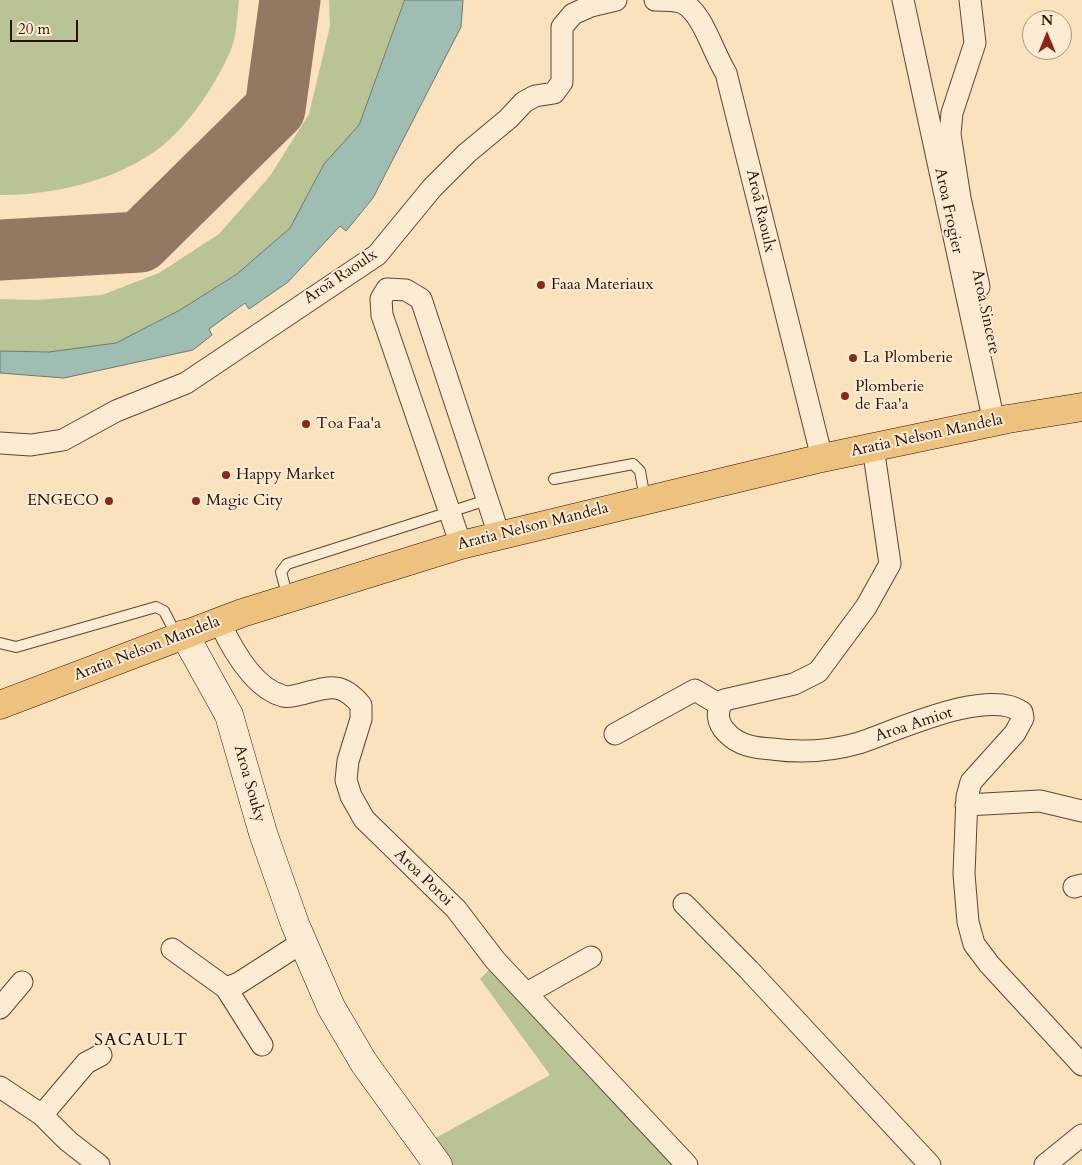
<!DOCTYPE html>
<html>
<head>
<meta charset="utf-8">
<style>
	body { margin:0 }
	#map { position:relative; width:1082px; height:1165px; overflow:hidden; background:#fae2bd; font-family:Cardo,serif }
	canvas { display:block }
	.north { position:absolute; left:1022px; top:10px; width:50px; height:50px; box-sizing:border-box; background:#fcecd4; border:1px solid #a99481; border-radius:50%; rotate:0deg; font-size:14px; font-weight:700; line-height:20px; text-align:center; color:#2c1005 }
	.north::after { content:''; display:block; margin:auto; width:18px; height:22px; background:#8f2418; clip-path:polygon(50% 0,100% 100%,50% 72%,0 100%) }
	.scale { position:absolute; left:10px; top:20px; width:68px; height:22px; box-sizing:border-box; border:2px solid #2c1005; border-top:0; padding-left:6px; font-size:15px; line-height:18px; white-space:nowrap; color:#2c1005; -webkit-text-stroke:4px #fcecd4; paint-order:stroke }
</style>
</head>
<body>
<div id="map">
<canvas width="1082" height="1165"></canvas>
<div class="north">N</div>
<div class="scale">20 m</div>
</div>
<script>
const g = document.querySelector('canvas').getContext('2d');
g.lineJoin = 'round';
function fillPath(path, color) { g.fillStyle = color; g.fill(path, 'evenodd'); }
function strokePath(path, color, width, dash) { g.strokeStyle = color; g.lineWidth = width; g.lineCap = dash ? 'butt' : 'round'; g.setLineDash(dash || []); g.stroke(path); }
function write(font, color, halo, rows, align = 'center') {
  g.font = font + ' Cardo,serif'; g.lineWidth = 4; g.setLineDash([]); g.textBaseline = 'middle'; g.strokeStyle = halo; g.fillStyle = color; for (const [text, x, y, turn = 0] of rows) {
    g.save(); g.translate(x, y); g.rotate((+turn || 0) * Math.PI / 180); g.textAlign = isNaN(turn) ? turn : align; if (halo) g.strokeText(text, 0, 0); g.fillText(text, 0, 0); g.restore();
  }
}
const green = new Path2D(`
	M 0,0 L 239,0 C 237,17 237,36 230,52 C 216,83 195,116 170,139 C 129,178 54,196 0,195 Z
	M 329,0 L 405,0 L 359,125 L 324,164 L 290,228 L 237,274 L 180,310 L 116,343 L 49,352 L 0,351 L 0,299 L 36,300 L 102,295 L 159,273 L 219,234 L 270,176 L 309,114 L 330,26 Z
	M 498,961 L 679,1165 L 435,1165 L 421,1146 L 550,1075 L 480,979 Z`);
const water = new Path2D(`
	M 405,0 L 463,0 L 461,27 L 373,198 L 346,231 L 340,226 L 288,282 L 249,309 L 245,303 L 209,329 L 212,335 L 193,350 L 64,378 L 0,373 L 0,351 L 49,352 L 116,343 L 180,310 L 237,274 L 290,228 L 324,164 L 359,125 Z`);
const taxiway = new Path2D(`
	M 0,250 L 140,242 L 275,109 L 290,0`);
const lane = new Path2D(`
	M 554,479 L 633,464 L 640,471 L 645,499
	M 288,598 L 281,572 L 287,564 L 487,500
	M 0,643 L 16,647 L 156,607 L 164,611 L 177,636`);
const street = new Path2D(`
	M 655,0 C 663,0 676,0 683,3 C 703,13 713,53 726,73 L 822,458
	M 903,0 L 994,422
	M 970,0 L 975,43 L 952,113 L 950,134 L 960,198 L 979,287
	M 387,289 L 406,290 L 421,299 L 499,535
	M 387,289 L 381,299 L 382,315 L 461,545
	M 0,443 L 31,445 L 63,440 L 116,411 L 186,383 L 377,255 L 432,188 L 467,153 L 508,119 L 524,102 L 535,96 L 554,93 L 562,82 L 562,27 L 573,14 L 591,6 L 616,0
	M 873,447 L 890,564 L 866,607 L 818,672 L 794,684 L 724,700 C 715,711 717,723 727,733 C 739,746 756,748 772,749 C 801,753 831,751 859,743 C 896,731 987,687 1022,712 L 1023,718 L 1015,733 L 971,782 L 967,797 L 964,874 L 968,922 L 974,944 L 989,964 L 1082,1065
	M 219,621 C 231,647 253,688 283,696 C 289,698 296,695 302,694 C 329,687 341,681 361,705 L 361,719 L 348,761 L 346,780 L 351,796 L 364,819 L 456,909 L 495,960 L 687,1165
	M 615,734 L 695,690 L 720,705
	M 966,805 L 1040,801 L 1082,811
	M 1074,887 L 1082,885
	M 684,904 L 749,970 L 930,1165
	M 172,949 L 226,988 L 239,983 L 298,945 L 302,939
	M 226,988 L 262,1045
	M 527,993 L 591,957
	M 0,1008 L 22,982
	M 0,1087 L 42,1115 L 68,1141 L 99,1165
	M 42,1115 L 86,1063 L 101,1055
	M 1045,1165 L 1082,1135`);
const secondary = new Path2D(`
	M 184,634 L 229,715 L 263,833 L 295,924 L 331,1007 L 364,1063 L 438,1165`);
const primary = new Path2D(`
	M 0,705 L 242,613 L 461,545 L 822,458 L 1008,419 L 1082,407`);
const markers = [
	[541,285,5,"#8f2418"],
	[853,358,5,"#8f2418"],
	[845,396,5,"#8f2418"],
	[306,424,5,"#8f2418"],
	[226,475,5,"#8f2418"],
	[109,501,5,"#8f2418"],
	[196,501,5,"#8f2418"]
];
const streetNames = [
	["Aroā Raoulx",760,211,77],
	["Aroa Frogier",948,211,78],
	["Aroā Raoulx",341,277,-34],
	["Aroa Sincere",985,312,78],
	["Aratia Nelson Mandela",927,436,-12],
	["Aratia Nelson Mandela",533,527,-14],
	["Aratia Nelson Mandela",147,649,-21],
	["Aroa Amiot",914,725,-18],
	["Aroa Souky",249,784,74],
	["Aroa Poroi",423,878,44]
];
const poiNames = [
	["Faaa Materiaux",551,285],
	["La Plomberie",863,358],
	["Plomberie",855,387],
	["de Faa'a",855,405],
	["Toa Faa'a",316,424],
	["Happy Market",236,475],
	["ENGECO",99,501,"right"],
	["Magic City",206,501]
];
const neighbourhoodNames = [
	["SACAULT",141,1041]
];
fillPath(green, '#b9c495');
fillPath(water, '#9ebdb3');
strokePath(water, '#70786d', 1);
strokePath(taxiway, '#937961', 61);
strokePath(lane, '#604433', 12);
strokePath(street, '#604433', 23);
strokePath(secondary, '#2c1005', 29);
strokePath(primary, '#2c1005', 29);
strokePath(lane, '#fcecd4', 10);
strokePath(street, '#fcecd4', 21);
strokePath(secondary, '#fcecd4', 28);
strokePath(primary, '#edc17e', 28);
for (const [x, y, r, color] of markers) { const dot = new Path2D(); dot.arc(x, y, r, 0, 2 * Math.PI); g.fillStyle = color; g.fill(dot); strokePath(dot, '#fcecd4', 2); }
write('16px', '#2c1005', '#fcecd4', streetNames);
write('16px', '#2c1005', '#fcecd4', poiNames, 'left');
g.letterSpacing = '1px';
write('18px', '#2c1005', '#fcecd4', neighbourhoodNames);
g.letterSpacing = '0px';
</script>
</body>
</html>
